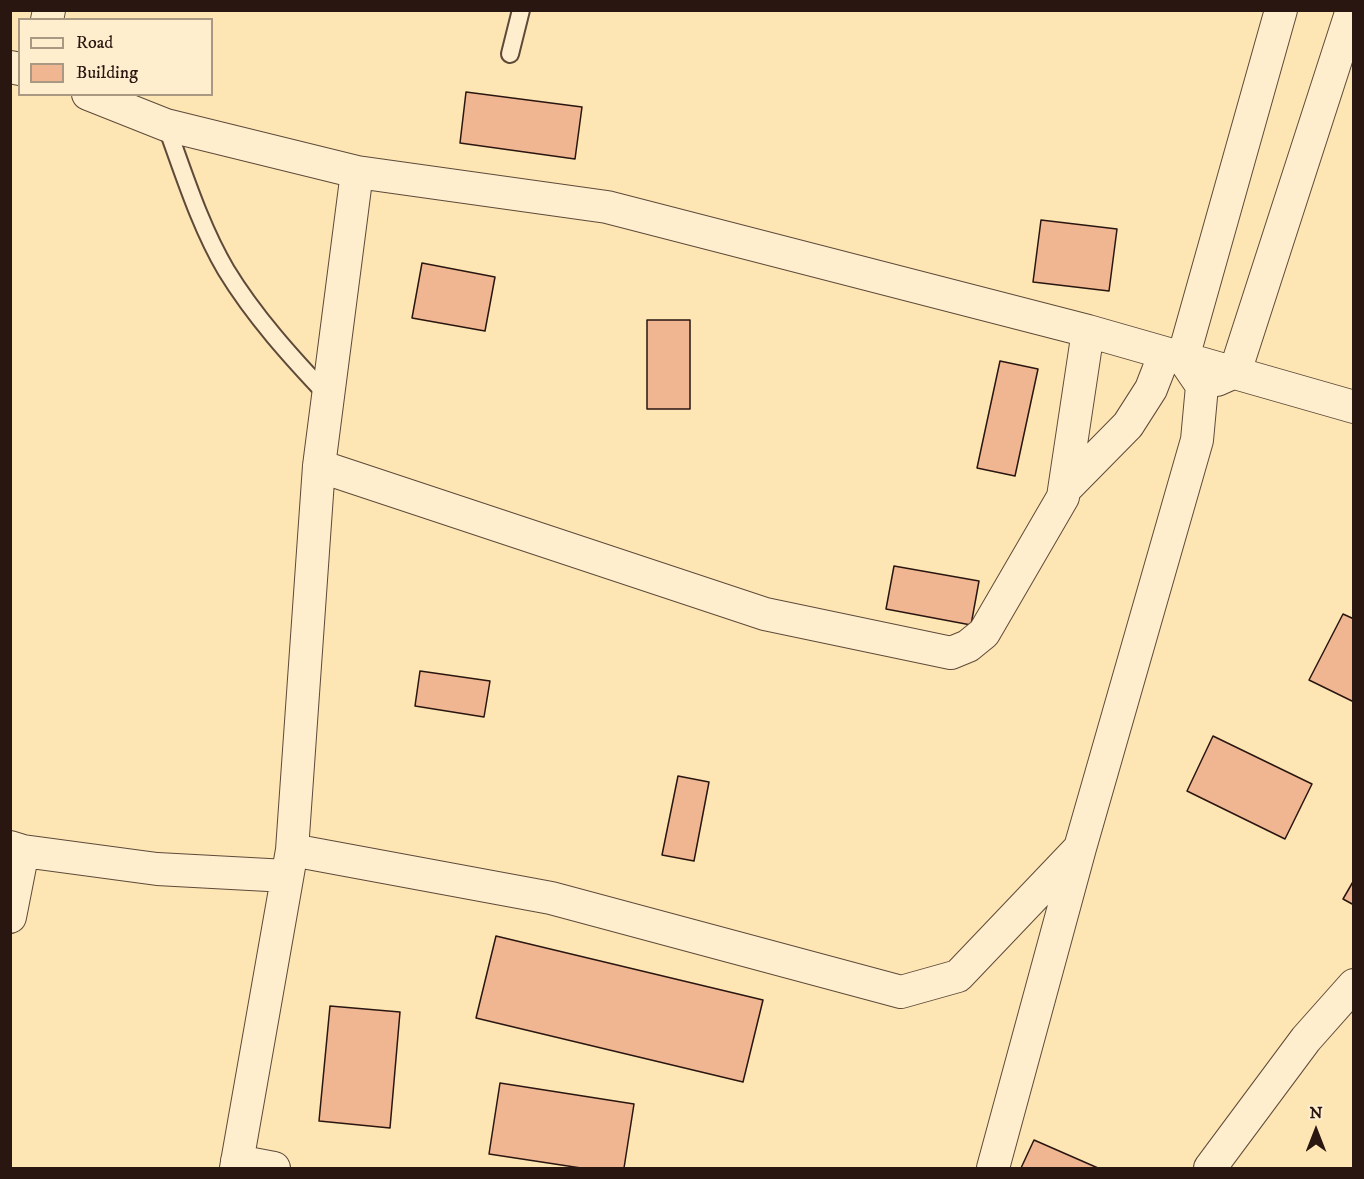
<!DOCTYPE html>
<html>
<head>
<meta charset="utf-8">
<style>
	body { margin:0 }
	#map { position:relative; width:1364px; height:1179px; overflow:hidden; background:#fde5b4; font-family:"IM FELL DW Pica",serif }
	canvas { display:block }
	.frame { position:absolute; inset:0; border:12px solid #291610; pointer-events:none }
	.legend { position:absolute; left:18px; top:18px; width:195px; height:78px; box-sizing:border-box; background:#feeece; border:2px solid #a99882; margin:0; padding:8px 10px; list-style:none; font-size:18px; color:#291610 }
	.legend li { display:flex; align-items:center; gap:12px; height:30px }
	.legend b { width:30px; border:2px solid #a99882 }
	.north { position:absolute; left:1286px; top:1101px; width:60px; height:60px; -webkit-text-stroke:4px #feeece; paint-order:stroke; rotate:0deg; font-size:16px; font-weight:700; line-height:24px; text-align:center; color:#291610 }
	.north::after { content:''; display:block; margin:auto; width:21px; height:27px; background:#291610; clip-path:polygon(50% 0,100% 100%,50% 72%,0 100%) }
</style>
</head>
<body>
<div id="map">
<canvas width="1364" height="1179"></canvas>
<div class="frame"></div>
<ul class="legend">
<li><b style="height:8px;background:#feeece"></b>Road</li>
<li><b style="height:16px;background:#f0b692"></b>Building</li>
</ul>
<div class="north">N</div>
</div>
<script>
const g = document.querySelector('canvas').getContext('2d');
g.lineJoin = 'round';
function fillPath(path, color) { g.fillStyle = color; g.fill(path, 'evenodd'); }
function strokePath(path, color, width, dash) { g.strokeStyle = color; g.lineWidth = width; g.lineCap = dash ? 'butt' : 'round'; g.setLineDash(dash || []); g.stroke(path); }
const building = new Path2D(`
	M 466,92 L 582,107 L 575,159 L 460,143 Z
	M 1041,220 L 1117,229 L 1109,291 L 1033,282 Z
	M 422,263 L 495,277 L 485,331 L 412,318 Z
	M 647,320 L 690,320 L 690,409 L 647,409 Z
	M 1000,361 L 1038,369 L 1015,476 L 977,468 Z
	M 894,566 L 979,581 L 971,625 L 886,609 Z
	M 1343,614 L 1354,619 L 1354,702 L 1309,680 Z
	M 420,671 L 490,681 L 484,717 L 415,706 Z
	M 1213,736 L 1312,784 L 1285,839 L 1187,791 Z
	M 678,776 L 709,782 L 694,861 L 662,855 Z
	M 1354,880 L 1354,905 L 1343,899 Z
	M 496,936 L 763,1000 L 743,1082 L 476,1018 Z
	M 330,1006 L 400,1012 L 390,1128 L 319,1121 Z
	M 500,1083 L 634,1104 L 624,1168 L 581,1168 L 489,1154 Z
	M 1034,1140 L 1098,1168 L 1021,1168 Z`);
const service = new Path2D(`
	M 510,54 L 521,10
	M 166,125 C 184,174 200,226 226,270 C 254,316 291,357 328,396`);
const minor = new Path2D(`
	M 47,20 L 49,10
	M 10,67 L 20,69
	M 88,94 L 166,125 L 357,172 L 607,207 L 1088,331 L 1354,407
	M 1217,380 L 1235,372 L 1352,10
	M 319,466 L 765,614 L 951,653 L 968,646 L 984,633 L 1063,497 L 1088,331
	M 1065,489 L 1128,425 L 1151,389 L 1165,353
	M 10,847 L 23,851 L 157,869 L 287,876
	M 292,850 L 551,898 L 901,992 L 958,976 L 1079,849
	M 10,917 L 23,851
	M 237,1161 L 274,1168
	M 236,1168 L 292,850 L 319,466 L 357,172
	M 993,1168 L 1080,848 L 1197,440 L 1202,386 L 1183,358 L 1281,10
	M 1210,1168 L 1306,1039 L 1354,985`);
fillPath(building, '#f0b692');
strokePath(building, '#291610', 1.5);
strokePath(service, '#5e4a39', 20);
strokePath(minor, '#5e4a39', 34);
strokePath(service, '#feeece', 16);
strokePath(minor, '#feeece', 32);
</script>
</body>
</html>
